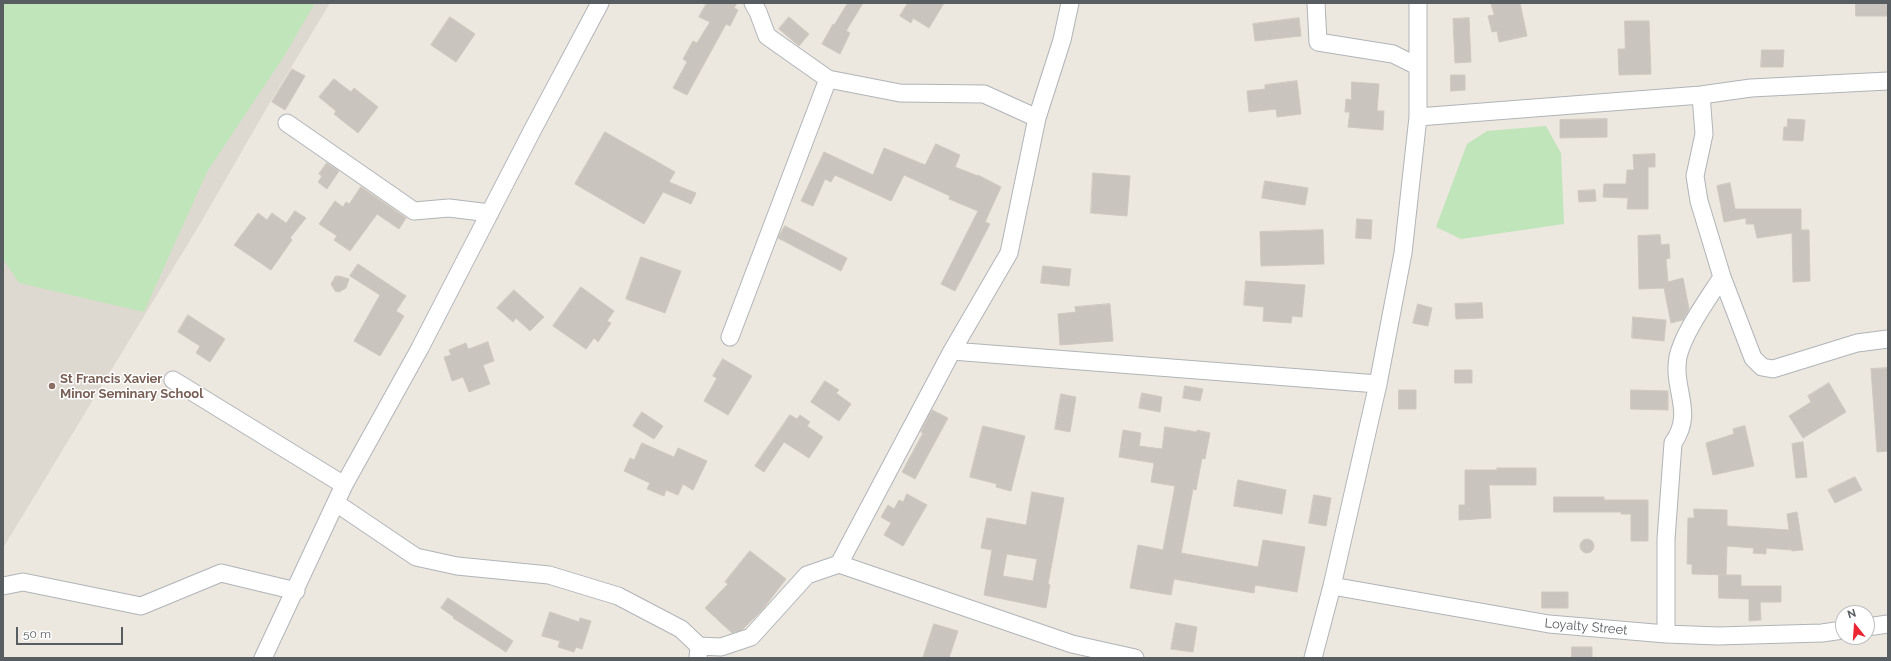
<!DOCTYPE html>
<html>
<head>
<meta charset="utf-8">
<style>
	body { margin:0 }
	#map { position:relative; width:1891px; height:661px; overflow:hidden; background:#ece7df; font-family:Raleway,sans-serif }
	canvas { display:block }
	.frame { position:absolute; inset:0; border:4px solid #585d61; pointer-events:none }
	.north { position:absolute; left:1835px; top:605px; width:40px; height:40px; box-sizing:border-box; background:#fff; border:1px solid #bcbec0; border-radius:50%; rotate:343deg; font-size:11px; font-weight:700; line-height:16px; text-align:center; color:#585d61 }
	.north::after { content:''; display:block; margin:auto; width:14px; height:18px; background:#ec2533; clip-path:polygon(50% 0,100% 100%,50% 72%,0 100%) }
	.scale { position:absolute; left:16px; top:627px; width:107px; height:18px; box-sizing:border-box; border:2px solid #585d61; border-top:0; padding-left:5px; font-size:12px; line-height:14px; white-space:nowrap; color:#585d61; -webkit-text-stroke:3px #fff; paint-order:stroke }
</style>
</head>
<body>
<div id="map">
<canvas width="1891" height="661"></canvas>
<div class="frame"></div>
<div class="north">N</div>
<div class="scale">50 m</div>
</div>
<script>
const g = document.querySelector('canvas').getContext('2d');
g.lineJoin = 'round';
function fillPath(path, color) { g.fillStyle = color; g.fill(path, 'evenodd'); }
function strokePath(path, color, width, dash) { g.strokeStyle = color; g.lineWidth = width; g.lineCap = dash ? 'butt' : 'round'; g.setLineDash(dash || []); g.stroke(path); }
function write(font, color, halo, rows, align = 'center') {
  g.font = font + ' Raleway,sans-serif'; g.lineWidth = 3; g.setLineDash([]); g.textBaseline = 'middle'; g.strokeStyle = halo; g.fillStyle = color; for (const [text, x, y, turn = 0] of rows) {
    g.save(); g.translate(x, y); g.rotate((+turn || 0) * Math.PI / 180); g.textAlign = isNaN(turn) ? turn : align; if (halo) g.strokeText(text, 0, 0); g.fillText(text, 0, 0); g.restore();
  }
}
const education = new Path2D(`
	M 3,3 L 330,3 L 269,104 L 200,224 L 3,548 Z`);
const green = new Path2D(`
	M 3,3 L 315,3 L 283,58 L 207,172 L 144,312 L 19,283 L 3,259 Z
	M 1546,126 L 1561,153 L 1564,224 L 1461,239 L 1436,227 L 1467,144 L 1487,131 Z`);
const building = new Path2D(`
	M 707,3 L 737,3 L 734,8 L 738,10 L 730,26 L 726,24 L 687,95 L 673,88 L 687,62 L 683,59 L 693,41 L 697,43 L 710,22 L 699,17 Z
	M 848,3 L 863,3 L 846,31 L 850,33 L 840,54 L 822,44 L 833,24 L 834,25 Z
	M 908,3 L 944,3 L 929,28 L 913,18 L 911,23 L 900,16 Z
	M 1491,3 L 1520,3 L 1527,36 L 1499,42 L 1497,31 L 1492,32 L 1488,16 L 1494,15 Z
	M 1856,3 L 1888,3 L 1888,16 L 1856,16 Z
	M 450,17 L 475,34 L 456,62 L 431,45 Z
	M 789,17 L 809,34 L 799,46 L 779,29 Z
	M 1299,18 L 1301,36 L 1255,41 L 1253,24 Z
	M 1469,18 L 1471,62 L 1455,63 L 1453,19 Z
	M 1625,21 L 1649,21 L 1651,74 L 1619,75 L 1618,49 L 1625,49 Z
	M 1762,50 L 1784,50 L 1783,67 L 1761,67 Z
	M 292,69 L 305,76 L 285,110 L 272,102 Z
	M 1451,75 L 1465,75 L 1465,90 L 1451,91 Z
	M 334,79 L 351,92 L 354,88 L 378,107 L 358,133 L 334,114 L 336,111 L 319,97 Z
	M 1297,81 L 1301,114 L 1277,117 L 1276,109 L 1249,112 L 1247,91 L 1265,89 L 1265,85 Z
	M 1352,82 L 1379,84 L 1377,111 L 1384,111 L 1383,130 L 1348,127 L 1350,112 L 1345,112 L 1346,99 L 1351,100 Z
	M 1607,119 L 1607,137 L 1560,138 L 1560,120 Z
	M 1788,119 L 1805,120 L 1803,141 L 1783,140 L 1784,127 L 1787,127 Z
	M 605,132 L 675,172 L 669,182 L 696,193 L 691,204 L 663,192 L 644,224 L 575,184 Z
	M 936,144 L 960,155 L 955,167 L 978,176 L 978,175 L 1001,187 L 985,222 L 990,224 L 955,291 L 941,284 L 978,211 L 949,199 L 950,196 L 904,175 L 891,201 L 835,175 L 831,182 L 825,179 L 813,206 L 801,201 L 824,152 L 873,175 L 884,148 L 925,165 Z
	M 1655,154 L 1655,167 L 1648,167 L 1648,209 L 1627,209 L 1628,198 L 1603,197 L 1604,184 L 1626,184 L 1627,170 L 1634,170 L 1633,155 Z
	M 327,163 L 339,171 L 327,189 L 318,182 L 322,176 L 319,174 Z
	M 1093,173 L 1130,176 L 1127,216 L 1091,213 Z
	M 1265,181 L 1308,188 L 1305,205 L 1262,198 Z
	M 1730,183 L 1735,209 L 1801,209 L 1801,230 L 1809,230 L 1810,281 L 1793,282 L 1792,233 L 1757,238 L 1754,224 L 1746,224 L 1746,218 L 1724,222 L 1717,186 Z
	M 361,187 L 406,218 L 399,229 L 377,214 L 350,251 L 334,240 L 337,236 L 319,224 L 335,201 L 343,207 L 346,202 L 349,204 Z
	M 1595,190 L 1596,201 L 1579,202 L 1578,191 Z
	M 295,211 L 306,218 L 290,238 L 292,240 L 271,270 L 234,245 L 258,213 L 267,220 L 272,213 L 286,223 Z
	M 1357,219 L 1372,220 L 1371,239 L 1356,238 Z
	M 785,226 L 847,258 L 841,271 L 778,238 Z
	M 1323,230 L 1324,264 L 1261,266 L 1260,232 Z
	M 1660,235 L 1661,245 L 1669,244 L 1670,258 L 1666,259 L 1668,282 L 1683,278 L 1689,309 L 1683,320 L 1671,323 L 1664,288 L 1639,289 L 1638,236 Z
	M 641,257 L 681,271 L 665,313 L 626,299 Z
	M 358,264 L 406,296 L 396,311 L 404,316 L 380,356 L 354,341 L 380,295 L 350,276 Z
	M 1043,266 L 1071,269 L 1069,286 L 1041,283 Z
	M 339,276 L 349,279 L 346,288 L 339,292 L 335,291 L 331,284 L 335,277 Z
	M 1246,281 L 1305,285 L 1302,317 L 1292,316 L 1291,323 L 1263,321 L 1264,307 L 1244,305 Z
	M 581,287 L 614,311 L 607,321 L 611,323 L 598,342 L 594,338 L 586,349 L 553,326 Z
	M 514,290 L 544,317 L 530,331 L 516,318 L 513,322 L 497,308 Z
	M 1482,303 L 1483,318 L 1456,319 L 1455,304 Z
	M 1110,304 L 1113,341 L 1060,345 L 1058,314 L 1076,312 L 1075,307 Z
	M 1418,304 L 1432,308 L 1428,326 L 1413,323 Z
	M 188,315 L 225,339 L 210,362 L 196,353 L 200,346 L 178,332 Z
	M 1633,317 L 1666,320 L 1664,341 L 1632,338 Z
	M 488,342 L 494,361 L 483,365 L 490,384 L 469,392 L 463,377 L 452,381 L 444,357 L 451,355 L 449,350 L 466,343 L 468,349 Z
	M 723,359 L 752,376 L 728,415 L 704,401 L 717,378 L 713,376 Z
	M 1888,368 L 1888,451 L 1877,452 L 1871,369 Z
	M 1455,370 L 1472,370 L 1472,383 L 1455,383 Z
	M 825,381 L 839,390 L 836,393 L 851,404 L 839,421 L 811,402 Z
	M 1829,383 L 1846,412 L 1803,438 L 1789,416 L 1811,402 L 1808,396 Z
	M 1185,386 L 1203,389 L 1200,401 L 1183,398 Z
	M 1399,390 L 1416,390 L 1416,409 L 1399,409 Z
	M 1631,390 L 1668,391 L 1668,410 L 1631,409 Z
	M 1142,393 L 1162,397 L 1160,412 L 1139,408 Z
	M 1061,394 L 1076,397 L 1070,432 L 1055,429 Z
	M 932,410 L 948,418 L 915,479 L 902,472 L 923,433 L 921,432 Z
	M 642,412 L 663,426 L 654,439 L 633,426 Z
	M 790,415 L 797,419 L 800,415 L 810,422 L 807,426 L 823,437 L 809,458 L 784,442 L 764,472 L 755,466 Z
	M 983,426 L 1025,436 L 1011,491 L 996,487 L 997,484 L 970,477 Z
	M 1745,426 L 1754,466 L 1713,475 L 1706,443 L 1734,434 L 1733,429 Z
	M 1165,427 L 1197,432 L 1197,430 L 1210,433 L 1205,459 L 1202,458 L 1196,490 L 1193,489 L 1181,553 L 1258,567 L 1263,540 L 1305,547 L 1297,592 L 1255,585 L 1254,593 L 1174,579 L 1171,595 L 1130,588 L 1138,545 L 1163,550 L 1175,486 L 1151,482 L 1154,463 L 1119,457 L 1123,430 L 1141,433 L 1139,446 L 1162,449 Z
	M 1803,442 L 1807,477 L 1796,478 L 1792,444 Z
	M 642,443 L 674,457 L 678,448 L 707,461 L 693,490 L 683,484 L 678,495 L 666,490 L 664,496 L 647,489 L 650,483 L 624,471 L 630,458 L 634,460 Z
	M 1497,468 L 1536,468 L 1536,485 L 1489,485 L 1491,518 L 1459,520 L 1459,505 L 1465,505 L 1465,470 L 1497,470 Z
	M 1855,477 L 1862,490 L 1835,503 L 1828,490 Z
	M 1238,480 L 1286,490 L 1282,514 L 1234,506 Z
	M 1032,492 L 1064,498 L 1048,584 L 1050,585 L 1046,608 L 984,595 L 992,550 L 981,548 L 987,518 L 1026,525 ZM 1007,554 L 1037,559 L 1033,581 L 1003,576 Z
	M 907,494 L 927,505 L 903,546 L 884,535 L 891,523 L 881,517 L 888,505 L 894,509 L 899,500 L 903,502 Z
	M 1314,495 L 1331,498 L 1326,526 L 1309,523 Z
	M 1554,497 L 1604,497 L 1604,500 L 1648,500 L 1648,541 L 1631,541 L 1631,514 L 1621,514 L 1621,512 L 1554,512 Z
	M 1694,509 L 1727,510 L 1727,526 L 1789,530 L 1787,514 L 1797,512 L 1803,550 L 1792,551 L 1792,550 L 1766,548 L 1766,554 L 1753,553 L 1754,548 L 1727,546 L 1726,575 L 1692,574 L 1692,564 L 1687,564 L 1688,518 L 1694,518 Z
	M1580 546a7 7 0 1 1 14 0a7 7 0 1 1-14 0Z
	M 750,551 L 786,579 L 762,610 L 742,630 L 732,633 L 705,608 L 728,584 L 725,582 Z
	M 1719,575 L 1741,575 L 1741,586 L 1781,586 L 1781,602 L 1760,602 L 1761,620 L 1749,621 L 1749,599 L 1719,598 Z
	M 1542,592 L 1568,592 L 1568,608 L 1542,608 Z
	M 448,598 L 513,641 L 506,652 L 453,618 L 454,617 L 441,608 Z
	M 550,612 L 579,622 L 580,618 L 591,621 L 582,649 L 576,647 L 574,652 L 558,647 L 560,641 L 542,636 Z
	M 1176,623 L 1197,627 L 1193,652 L 1171,649 Z
	M 934,624 L 958,631 L 949,658 L 923,658 Z
	M 1572,647 L 1592,647 L 1592,658 L 1572,658 Z`);
const minor = new Path2D(`
	M 753,3 L 758,12 L 767,36 L 828,79 L 900,93 L 984,94 L 1037,118
	M 1316,3 L 1318,42 L 1393,54 L 1417,66
	M 1701,95 L 1704,134 L 1695,176 L 1699,201 L 1722,277 L 1753,358 L 1762,367 L 1773,369 L 1857,343 L 1888,339
	M 1418,117 L 1701,95 L 1751,88 L 1888,81
	M 287,123 L 414,211 L 449,208 L 490,213
	M 730,337 L 828,79
	M 952,351 L 1378,384
	M 173,380 L 344,485
	M 336,503 L 416,557 L 457,566 L 549,575 L 618,596 L 681,629 L 699,646 L 698,658
	M 839,564 L 1072,644 L 1135,658
	M 3,586 L 23,582 L 141,606 L 221,573 L 296,591
	M 1332,586 L 1549,624 L 1666,634 L 1718,636 L 1822,633 L 1843,630
	M 1867,627 L 1888,624
	M 1666,634 L 1666,539 L 1673,443 C 1695,412 1672,390 1678,357 C 1683,333 1708,299 1722,277
	M 699,646 L 721,647 L 751,637 L 807,575 L 839,564 L 952,351 L 1009,253 L 1037,118 L 1062,40 L 1070,3
	M 263,658 L 344,485 L 420,348 L 533,129 L 600,3
	M 1313,658 L 1332,586 L 1378,384 L 1403,253 L 1418,117 L 1418,3`);
const markers = [
	[52,386,4,"#8d6e63"]
];
const educationNames = [
	["St Francis Xavier",60,379],
	["Minor Seminary School",60,394]
];
const streetNames = [
	["Loyalty Street",1586,627,5]
];
fillPath(education, '#ded9d0');
fillPath(green, '#c1e5ba');
fillPath(building, '#c9c4be');
strokePath(building, '#d0c8be', 1);
strokePath(minor, '#b0b4b8', 19);
strokePath(minor, '#fff', 17);
for (const [x, y, r, color] of markers) { const dot = new Path2D(); dot.arc(x, y, r, 0, 2 * Math.PI); g.fillStyle = color; g.fill(dot); strokePath(dot, '#fff', 1.5); }
write('bold 13px', '#785e54', '#fff', educationNames, 'left');
write('13px', '#585d61', '#fff', streetNames);
</script>
</body>
</html>
